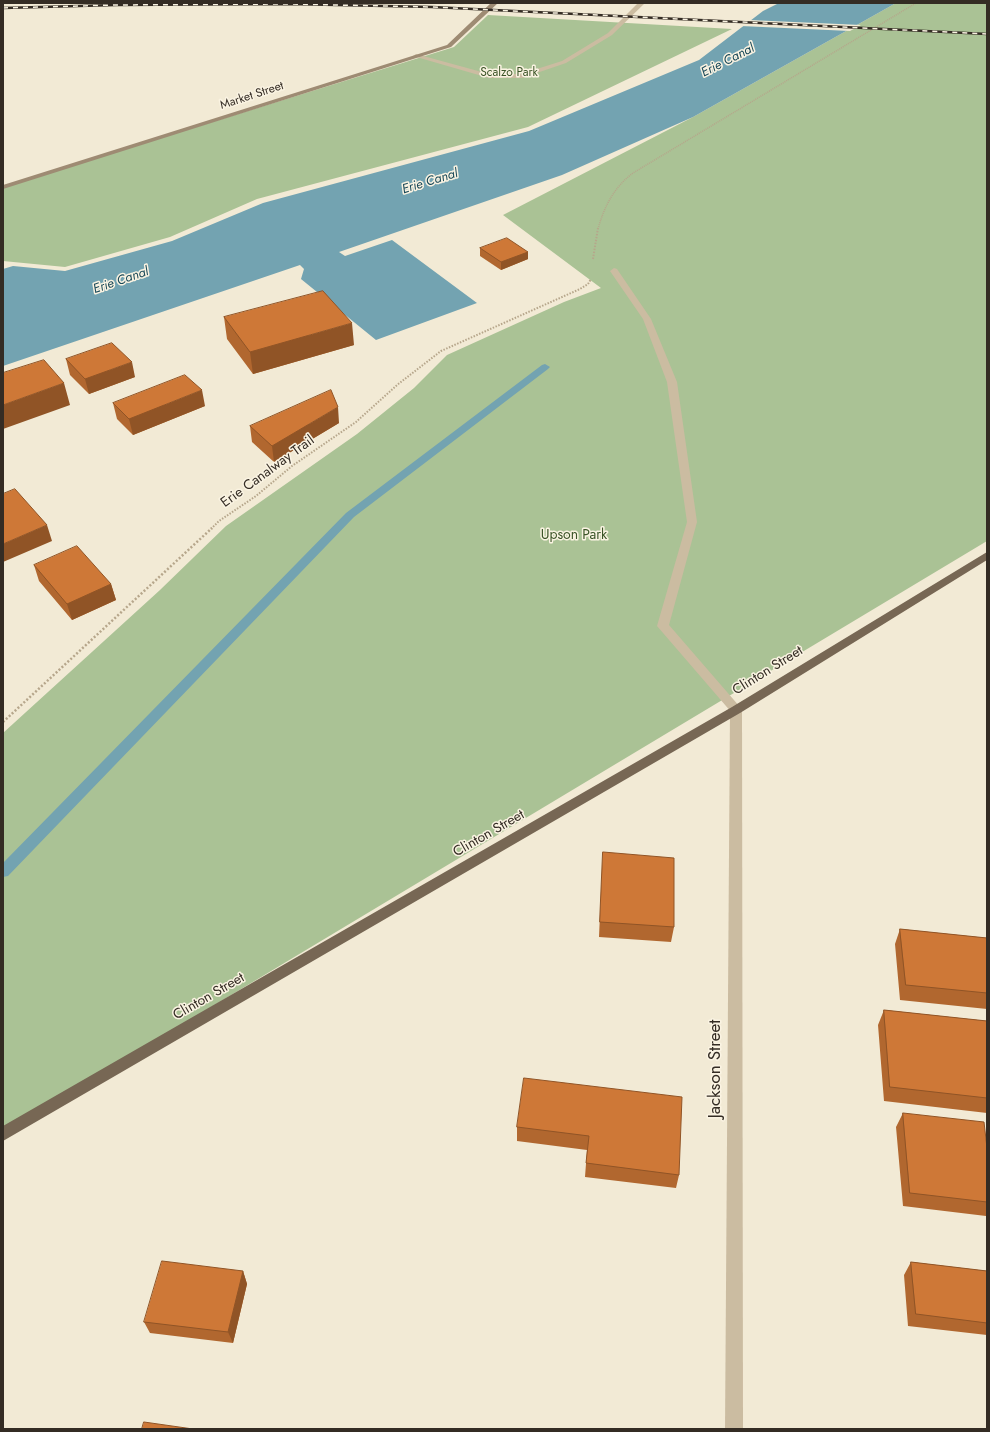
<!DOCTYPE html>
<html>
<head>
<meta charset="utf-8">
<style>
	body { margin:0 }
	#map { position:relative; width:990px; height:1432px; overflow:hidden; background:#f2ead5; font-family:Jost,sans-serif }
	canvas { display:block }
	.frame { position:absolute; inset:0; border:4px solid #342c24; pointer-events:none }
</style>
</head>
<body>
<div id="map">
<canvas width="990" height="1432"></canvas>
<div class="frame"></div>
</div>
<script>
const g = document.querySelector('canvas').getContext('2d');
g.lineJoin = 'round';
function fillPath(path, color) { g.fillStyle = color; g.fill(path, 'evenodd'); }
function strokePath(path, color, width, dash) { g.strokeStyle = color; g.lineWidth = width; g.lineCap = dash ? 'butt' : 'round'; g.setLineDash(dash || []); g.stroke(path); }
function write(font, color, halo, rows, align = 'center') {
  g.font = font + ' Jost,sans-serif'; g.lineWidth = 3; g.setLineDash([]); g.textBaseline = 'middle'; g.strokeStyle = halo; g.fillStyle = color; for (const [text, x, y, turn = 0] of rows) {
    g.save(); g.translate(x, y); g.rotate((+turn || 0) * Math.PI / 180); g.textAlign = isNaN(turn) ? turn : align; if (halo) g.strokeText(text, 0, 0); g.fillText(text, 0, 0); g.restore();
  }
}
const green = new Path2D(`
	M 896,3 L 987,3 L 987,541 L 3,1132 L 3,733 L 160,590 L 226,526 L 357,434 L 414,388 L 447,355 L 564,302 L 601,288 L 503,215 L 693,117 Z
	M 488,15 L 732,29 L 528,127 L 257,199 L 170,237 L 65,267 L 3,261 L 3,187 L 454,47 Z`);
const water = new Path2D(`
	M 779,3 L 896,3 L 693,117 L 562,175 L 339,252 L 345,256 L 392,240 L 477,303 L 376,340 L 301,279 L 304,269 L 300,265 L 3,366 L 3,269 L 13,266 L 65,271 L 172,241 L 263,203 L 529,131 L 699,60 L 763,11 Z`);
const pier = new Path2D(`
	M 749,20 L 861,25 L 850,31 L 741,26 Z`);
const stream = new Path2D(`
	M 545,364 L 550,367 L 548,369 L 354,517 L 8,876 L 3,877 L 3,863 L 346,513 L 542,365 Z`);
const pathFar2 = new Path2D(`
	M 598,229 C 604,207 614,187 633,173 L 916,3`);
const pathFar1 = new Path2D(`
	M 593,259 L 598,228
	M 211,529 L 219,521 L 256,496 L 292,466 L 356,422 L 397,385 L 441,351 L 580,289 L 588,284 L 591,279`);
const path = new Path2D(`
	M 3,722 L 212,528`);
const lane = new Path2D(`
	M 638,3 L 645,3 L 612,35 L 566,63 L 522,78 L 489,78 L 413,56 L 416,54 L 489,74 L 521,74 L 562,61 L 608,33 Z
	M 614,268 L 617,269 L 651,319 L 677,382 L 697,522 L 669,625 L 740,707 L 742,710 L 740,713 L 736,714 L 732,713 L 657,626 L 687,522 L 667,382 L 643,319 L 610,271 Z`);
const street = new Path2D(`
	M 736,706 L 740,707 L 742,710 L 743,1429 L 725,1429 L 730,710 L 732,707 Z`);
const secondary = new Path2D(`
	M 491,3 L 498,3 L 451,47 L 3,189 L 3,185 L 447,45 Z`);
const primary = new Path2D(`
	M 987,552 L 987,560 L 740,713 L 3,1141 L 3,1126 L 732,707 Z`);
const rail = new Path2D(`
	M 3,8 L 116,5 L 289,4 L 432,7 L 987,34`);
const wall = new Path2D(`
	M 480,248 L 528,252 L 528,259 L 501,270 L 480,256 Z
	M 224,317 L 354,345 L 253,374 L 227,339 Z
	M 66,359 L 135,377 L 89,394 L 70,375 Z
	M 113,403 L 205,406 L 133,435 L 117,419 Z
	M 339,423 L 274,462 L 252,442 L 250,426 Z
	M 34,565 L 111,584 L 116,600 L 72,620 L 39,581 Z
	M 603,852 L 674,927 L 671,942 L 599,937 L 602,868 Z
	M 900,929 L 987,938 L 987,1009 L 900,1000 L 895,944 Z
	M 884,1010 L 987,1021 L 987,1113 L 884,1101 L 878,1025 Z
	M 524,1078 L 679,1175 L 676,1188 L 585,1177 L 587,1150 L 517,1141 L 517,1127 Z
	M 903,1113 L 987,1148 L 987,1214 L 986,1216 L 903,1206 L 896,1127 Z
	M 911,1262 L 987,1271 L 987,1335 L 908,1326 L 904,1275 Z
	M 243,1271 L 247,1284 L 233,1343 L 150,1333 L 144,1322 Z`);
const shadedWall = new Path2D(`
	M 528,252 L 528,259 L 501,270 L 501,262 Z
	M 352,323 L 354,345 L 253,374 L 250,352 Z
	M 132,362 L 135,377 L 89,394 L 85,379 Z
	M 64,383 L 70,405 L 3,429 L 3,405 Z
	M 202,390 L 205,406 L 133,435 L 129,419 Z
	M 338,407 L 339,423 L 274,462 L 272,446 Z
	M 47,525 L 52,541 L 3,562 L 3,544 Z
	M 111,584 L 116,600 L 72,620 L 67,604 Z
	M 243,1271 L 247,1284 L 233,1343 L 228,1332 Z`);
const building = new Path2D(`
	M 507,238 L 528,252 L 501,262 L 480,248 Z
	M 323,291 L 352,323 L 250,352 L 224,317 Z
	M 112,343 L 132,362 L 85,379 L 66,359 Z
	M 44,360 L 64,383 L 3,405 L 3,373 Z
	M 185,375 L 202,390 L 129,419 L 113,403 Z
	M 331,390 L 338,407 L 272,446 L 250,426 Z
	M 15,489 L 47,525 L 3,544 L 3,494 Z
	M 77,546 L 111,584 L 67,604 L 34,565 Z
	M 603,852 L 674,858 L 674,927 L 600,922 Z
	M 900,929 L 987,938 L 987,993 L 906,985 Z
	M 884,1010 L 987,1021 L 987,1098 L 890,1087 Z
	M 524,1078 L 682,1097 L 679,1175 L 586,1163 L 589,1136 L 517,1127 Z
	M 903,1113 L 984,1122 L 987,1148 L 987,1202 L 910,1193 Z
	M 162,1261 L 243,1271 L 228,1332 L 144,1322 Z
	M 911,1262 L 987,1271 L 987,1323 L 916,1314 Z
	M 144,1422 L 193,1429 L 142,1429 Z`);
const farParknames = [
	["Scalzo Park",509,73]
];
const farStreetnames = [
	["Market Street",252,96,-18]
];
const farWaternames = [
	["Erie Canal",728,61,-27],
	["Erie Canal",430,182,-17],
	["Erie Canal",121,281,-19]
];
const streetNames = [
	["Erie Canalway Trail",268,472,-36],
	["Clinton Street",768,671,-32],
	["Clinton Street",489,834,-30],
	["Clinton Street",209,997,-30]
];
const parkNames = [
	["Upson Park",574,536]
];
const nearStreetnames = [
	["Jackson Street",716,1069,-90]
];
fillPath(green, '#aac295');
fillPath(water, '#73a3b1');
fillPath(pier, '#f2ead5');
fillPath(stream, '#73a3b1');
strokePath(pathFar2, '#b6a68b', 1.5, [1, 1]);
strokePath(pathFar1, '#b6a68b', 2, [1.5, 1.5]);
strokePath(path, '#b6a68b', 2.5, [2, 2]);
fillPath(lane, '#cbbca1');
fillPath(street, '#cbbca1');
fillPath(secondary, '#9e8b73');
fillPath(primary, '#776754');
strokePath(rail, '#342c24', 2.5);
strokePath(rail, '#faf3e2', 1.5, [5]);
fillPath(wall, '#b1672f');
fillPath(shadedWall, '#905426');
fillPath(building, '#ce7837');
strokePath(building, '#905426', 1);
write('12px', '#3b5427', '#faf3e2', farParknames);
write('12px', '#342c24', '#faf3e2', farStreetnames);
write('italic 13px', '#184858', '#faf3e2', farWaternames);
write('14px', '#342c24', '#faf3e2', streetNames);
write('14px', '#3b5427', '#faf3e2', parkNames);
write('17px', '#342c24', '#faf3e2', nearStreetnames);
</script>
</body>
</html>
